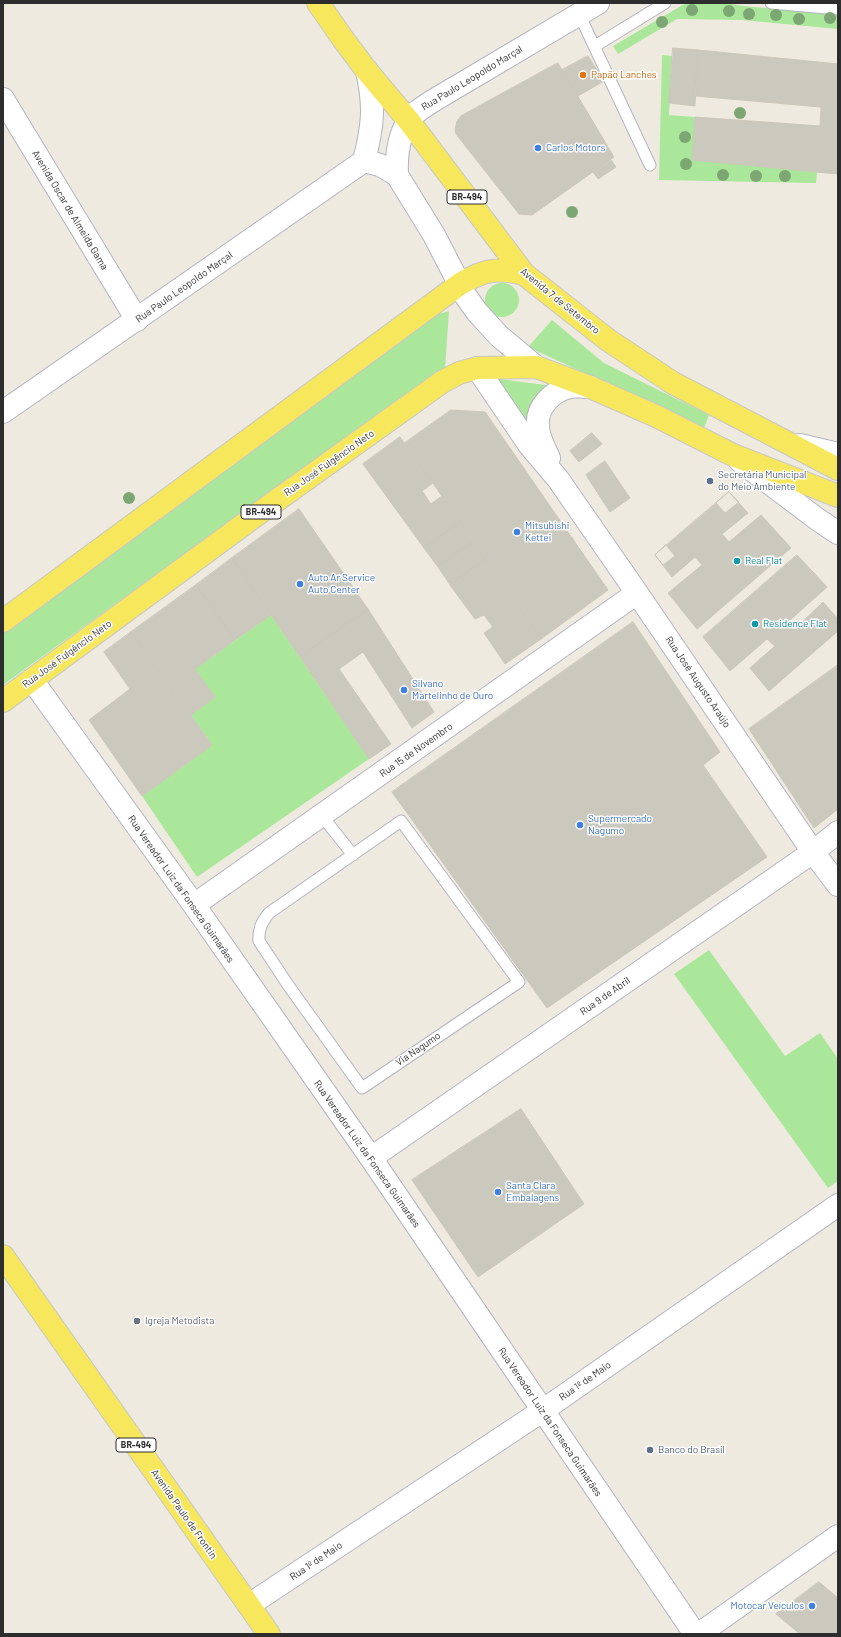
<!DOCTYPE html>
<html>
<head>
<meta charset="utf-8">
<style>
	body { margin:0 }
	#map { position:relative; width:841px; height:1637px; overflow:hidden; background:#efeadf; font-family:Barlow,sans-serif }
	canvas { display:block }
	.frame { position:absolute; inset:0; border:4px solid #2d2d2d; pointer-events:none }
</style>
</head>
<body>
<div id="map">
<canvas width="841" height="1637"></canvas>
<div class="frame"></div>
</div>
<script>
const g = document.querySelector('canvas').getContext('2d');
g.lineJoin = 'round';
function fillPath(path, color) { g.fillStyle = color; g.fill(path, 'evenodd'); }
function strokePath(path, color, width, dash) { g.strokeStyle = color; g.lineWidth = width; g.lineCap = dash ? 'butt' : 'round'; g.setLineDash(dash || []); g.stroke(path); }
function write(font, color, halo, rows, align = 'center') {
  g.font = font + ' Barlow,sans-serif'; g.lineWidth = 3; g.setLineDash([]); g.textBaseline = 'middle'; g.strokeStyle = halo; g.fillStyle = color; for (const [text, x, y, turn = 0] of rows) {
    g.save(); g.translate(x, y); g.rotate((+turn || 0) * Math.PI / 180); g.textAlign = isNaN(turn) ? turn : align; if (halo) g.strokeText(text, 0, 0); g.fillText(text, 0, 0); g.restore();
  }
}
const green = new Path2D(`
	M 686,3 L 725,3 L 744,6 L 838,15 L 838,29 L 742,20 L 677,19 L 618,54 L 613,46 Z
	M 662,55 L 672,56 L 669,115 L 695,117 L 692,160 L 817,172 L 816,183 L 659,180 Z
	M485 300a17 17 0 1 1 34 0a17 17 0 1 1-34 0Z
	M 449,311 L 445,369 L 271,491 L 3,685 L 3,626 L 428,317 Z
	M 552,320 L 604,363 L 709,415 L 704,428 L 528,347 Z
	M 492,378 L 553,386 L 532,433 Z
	M 271,615 L 369,759 L 197,877 L 142,796 L 212,745 L 191,715 L 215,697 L 195,669 Z
	M 709,950 L 785,1056 L 820,1033 L 838,1059 L 838,1181 L 828,1188 L 674,974 Z`);
const building = new Path2D(`
	M 673,48 L 698,50 L 695,106 L 669,103 Z
	M 698,50 L 838,64 L 838,174 L 692,160 L 695,117 L 820,126 L 821,107 L 695,96 Z
	M 588,56 L 604,81 L 578,96 L 562,70 Z
	M 558,63 L 614,157 L 532,215 L 519,214 L 456,134 L 455,130 L 457,121 L 461,116 Z
	M 611,160 L 616,167 L 598,179 L 593,172 Z
	M 451,410 L 485,412 L 608,590 L 541,639 L 405,443 Z
	M 592,433 L 602,444 L 579,462 L 570,451 Z
	M 400,437 L 433,483 L 422,491 L 431,504 L 442,496 L 460,522 L 424,548 L 363,464 Z
	M 605,461 L 630,498 L 610,512 L 586,475 Z
	M 729,492 L 748,513 L 722,534 L 729,542 L 761,515 L 791,548 L 697,629 L 668,593 L 702,565 L 695,557 L 672,577 L 655,555 Z
	M 729,492 L 739,502 L 725,513 L 716,503 Z
	M 299,509 L 368,609 L 300,657 L 232,558 Z
	M 460,522 L 474,541 L 438,567 L 424,548 Z
	M 474,541 L 485,559 L 450,585 L 438,567 Z
	M 666,545 L 675,556 L 663,565 L 655,555 Z
	M 797,555 L 827,587 L 789,621 L 796,628 L 823,602 L 838,619 L 838,631 L 769,691 L 750,668 L 775,646 L 767,639 L 730,671 L 703,637 Z
	M 232,558 L 271,615 L 235,640 L 196,585 Z
	M 485,559 L 541,639 L 505,664 L 484,633 L 493,627 L 484,615 L 475,619 L 450,585 Z
	M 196,585 L 235,640 L 195,669 L 215,697 L 191,715 L 131,632 Z
	M 368,609 L 434,712 L 412,728 L 363,652 L 339,669 L 391,744 L 369,759 L 300,657 Z
	M 633,622 L 720,752 L 703,765 L 767,857 L 547,1008 L 392,792 Z
	M 131,632 L 212,745 L 142,796 L 89,720 L 130,689 L 104,652 Z
	M 838,665 L 838,809 L 814,828 L 749,729 Z
	M 521,1109 L 584,1204 L 478,1277 L 412,1180 Z
	M 819,1582 L 838,1598 L 838,1634 L 800,1634 L 776,1614 Z`);
const service = new Path2D(`
	M 771,3 L 838,9
	M 579,14 L 650,165
	M 595,46 L 665,3
	M 322,816 L 353,855
	M 401,821 L 519,982 L 362,1088 L 288,985 L 259,941 C 258,929 262,922 269,913 Z`);
const minor = new Path2D(`
	M 3,99 L 137,320
	M 397,175 C 396,154 399,129 415,113 C 422,108 429,103 436,99 L 598,3
	M 477,368 L 530,446 L 558,479 L 637,593 L 813,852 L 838,885
	M 800,445 L 838,454
	M 549,458 C 544,447 538,437 538,426 C 536,407 553,390 571,387 C 577,386 584,387 590,387
	M 740,461 L 817,519 L 838,533
	M 32,680 L 194,905 L 371,1158 L 695,1634
	M 194,905 L 637,593
	M 371,1158 L 813,852 L 838,832
	M 249,1605 L 542,1411 L 838,1205`);
const tertiary = new Path2D(`
	M 364,161 L 380,165 L 397,175 L 434,235 L 465,295 L 477,312 L 499,336 L 536,367
	M 3,412 L 364,161 C 373,126 375,106 367,71
	M 699,1634 L 838,1536`);
const primary = new Path2D(`
	M 318,3 L 343,39 L 367,71 L 409,121 L 524,274 L 608,340 L 673,383 L 838,469
	M 3,621 L 460,284 C 484,270 496,267 524,274
	M 3,701 L 266,508 L 442,382 L 459,373 L 477,368 L 536,367 L 590,387 L 656,416 L 733,455 L 838,496
	M 3,1256 L 269,1634`);
const trees = [
	[692,10],
	[729,11],
	[749,14],
	[776,15],
	[830,18],
	[799,19],
	[662,22],
	[740,113],
	[685,137],
	[686,164],
	[723,175],
	[756,176],
	[785,176],
	[572,212],
	[129,498]
];
const markers = [
	[583,75,4,"#e8710a"],
	[538,148,4,"#3f7fe0"],
	[710,481,4,"#5c6f8a"],
	[517,532,4,"#3f7fe0"],
	[737,561,4,"#0f9aa8"],
	[300,584,4,"#3f7fe0"],
	[755,624,4,"#0f9aa8"],
	[404,690,4,"#3f7fe0"],
	[580,825,4,"#3f7fe0"],
	[498,1192,4,"#3f7fe0"],
	[137,1321,4,"#6b7280"],
	[650,1450,4,"#5c6f8a"],
	[812,1606,4,"#3f7fe0"]
];
const shields = [
	[467,197,40],
	[261,512,40],
	[136,1445,40]
];
const shieldNames = [
	["BR-494",467,197],
	["BR-494",261,512],
	["BR-494",136,1445]
];
const foodNames = [
	["Papão Lanches",591,75]
];
const streetNames = [
	["Rua Paulo Leopoldo Marçal",472,78,-31],
	["Avenida Oscar de Almeida Gama",70,210,59],
	["Rua Paulo Leopoldo Marçal",184,287,-35],
	["Avenida 7 de Setembro",560,301,39],
	["Rua José Fulgêncio Neto",329,463,-35],
	["Rua José Fulgêncio Neto",67,654,-36],
	["Rua José Augusto Araújo",698,682,56],
	["Rua 15 de Novembro",416,750,-35],
	["Rua Vereador Luiz da Fonseca Guimarães",181,889,55],
	["Rua 9 de Abril",605,996,-35],
	["Via Nagumo",418,1049,-34],
	["Rua Vereador Luiz da Fonseca Guimarães",367,1154,55],
	["Rua 1º de Maio",585,1381,-35],
	["Rua Vereador Luiz da Fonseca Guimarães",550,1422,56],
	["Avenida Paulo de Frontin",184,1514,55],
	["Rua 1º de Maio",316,1561,-34]
];
const shopNames = [
	["Carlos Motors",546,148],
	["Mitsubishi",525,526],
	["Kettei",525,538],
	["Auto Ar Service",308,578],
	["Auto Center",308,590],
	["Silvano",412,684],
	["Martelinho de Ouro",412,696],
	["Supermercado",588,819],
	["Nagumo",588,831],
	["Santa Clara",506,1186],
	["Embalagens",506,1198],
	["Motocar Veículos",804,1606,"right"]
];
const serviceNames = [
	["Secretária Municipal",718,475],
	["do Meio Ambiente",718,487],
	["Banco do Brasil",658,1450]
];
const cultureNames = [
	["Real Flat",745,561],
	["Residence Flat",763,624]
];
const worshipNames = [
	["Igreja Metodista",145,1321]
];
fillPath(green, '#aae79a');
fillPath(building, '#cbc8be');
strokePath(building, '#cbc7b8', 1);
strokePath(service, '#b3b3c1', 13);
strokePath(minor, '#b3b3c1', 24);
strokePath(tertiary, '#b3b3c1', 24);
strokePath(primary, '#c8c8c8', 24);
strokePath(service, '#fff', 11);
strokePath(minor, '#fff', 22);
strokePath(tertiary, '#fff', 22);
strokePath(primary, '#f6e75d', 22);
g.fillStyle = '#7ca672';
for (const [x, y] of trees) { g.beginPath(); g.arc(x, y, 6, 0, 2 * Math.PI); g.fill(); }
for (const [x, y, r, color] of markers) { const dot = new Path2D(); dot.arc(x, y, r, 0, 2 * Math.PI); g.fillStyle = color; g.fill(dot); strokePath(dot, '#fff', 1.5); }
for (const [x, y, w] of shields) { const box = new Path2D(); box.roundRect(x - w / 2, y - 7, w, 14, 3); g.fillStyle = '#fff'; g.fill(box); strokePath(box, '#2d2d2d', 1); }
write('bold 9px', '#2d2d2d', null, shieldNames);
write('10px', '#c56008', '#fff', foodNames, 'left');
write('10px', '#2d2d2d', '#fff', streetNames);
write('10px', '#366cbe', '#fff', shopNames, 'left');
write('10px', '#4e5e75', '#fff', serviceNames, 'left');
write('10px', '#0d838f', '#fff', cultureNames, 'left');
write('10px', '#5b616d', '#fff', worshipNames, 'left');
</script>
</body>
</html>
